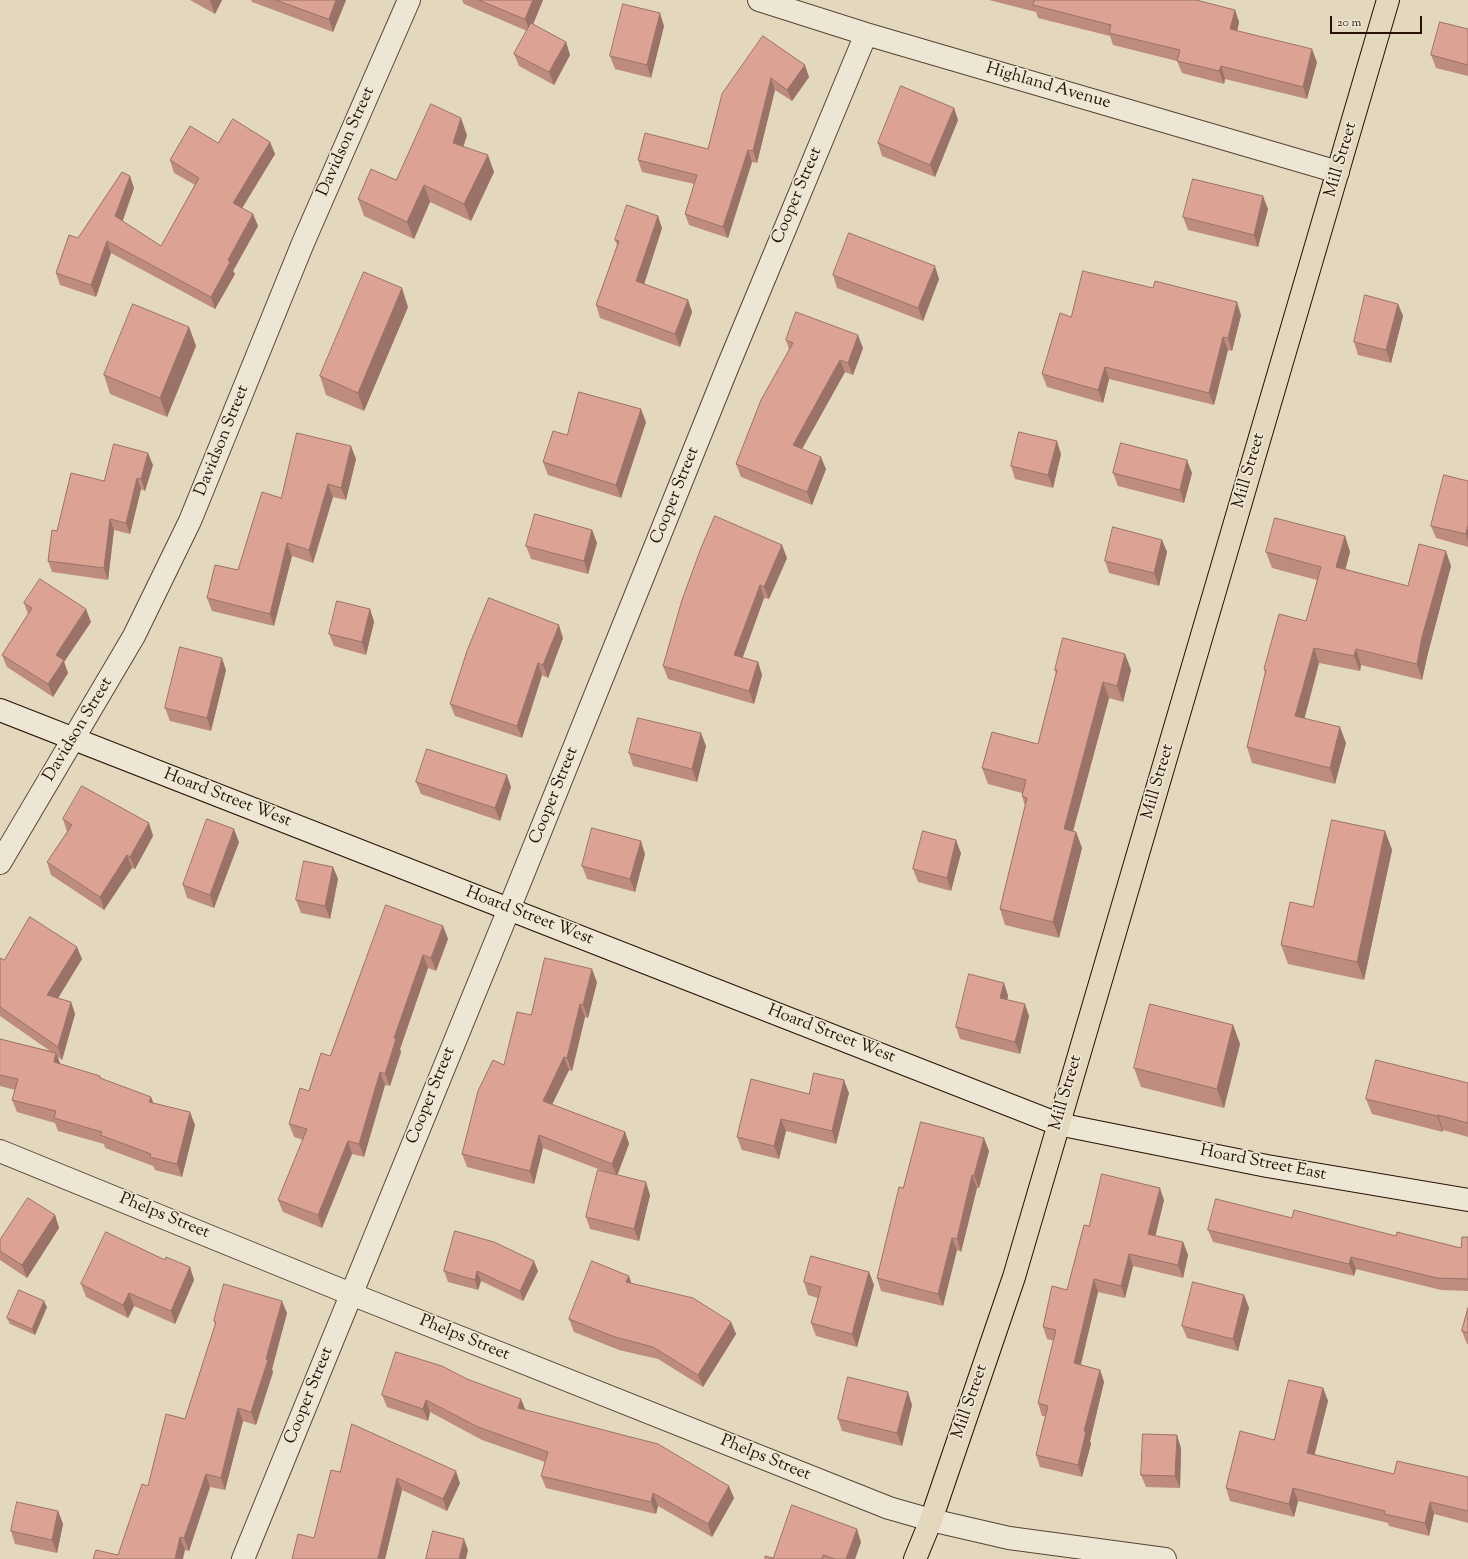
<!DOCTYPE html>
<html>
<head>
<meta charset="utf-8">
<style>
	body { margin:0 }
	#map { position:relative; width:1468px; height:1559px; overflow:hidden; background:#e3d8bd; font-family:"Sorts Mill Goudy",serif }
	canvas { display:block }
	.scale { position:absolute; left:1330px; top:16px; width:92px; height:18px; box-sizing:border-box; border:2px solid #271103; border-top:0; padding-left:5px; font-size:12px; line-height:14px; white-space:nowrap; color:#271103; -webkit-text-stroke:3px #ede6d4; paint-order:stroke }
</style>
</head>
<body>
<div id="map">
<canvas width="1468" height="1559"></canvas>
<div class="scale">20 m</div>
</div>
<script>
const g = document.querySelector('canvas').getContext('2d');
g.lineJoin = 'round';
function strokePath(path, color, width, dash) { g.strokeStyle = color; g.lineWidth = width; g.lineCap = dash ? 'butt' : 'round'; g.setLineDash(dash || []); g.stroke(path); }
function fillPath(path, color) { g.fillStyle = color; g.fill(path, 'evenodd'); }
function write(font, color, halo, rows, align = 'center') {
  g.font = font + ' "Sorts Mill Goudy",serif'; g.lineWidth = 3.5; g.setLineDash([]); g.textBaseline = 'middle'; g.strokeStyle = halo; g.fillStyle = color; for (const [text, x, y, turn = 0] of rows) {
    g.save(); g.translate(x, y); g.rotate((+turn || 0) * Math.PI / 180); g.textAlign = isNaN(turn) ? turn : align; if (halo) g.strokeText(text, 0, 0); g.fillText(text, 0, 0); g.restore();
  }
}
const street = new Path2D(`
	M 759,0 L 866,34 L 1338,172
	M 0,863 L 134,636 L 190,521 L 303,243 L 409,0
	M 0,1151 L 351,1294 L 889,1508 L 931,1520 L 1009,1538 L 1165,1559
	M 243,1559 L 509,909 L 728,366 L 866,34`);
const secondary = new Path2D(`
	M 0,710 L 1058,1124 L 1267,1166 L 1468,1200`);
const highway = new Path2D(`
	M 915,1559 L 931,1520 L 1014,1277 L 1388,0`);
const wall = new Path2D(`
	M 190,0 L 222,0 L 215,14 Z
	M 251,0 L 346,0 L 333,32 L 252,2 Z
	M 462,0 L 543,0 L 533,24 L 566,42 L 570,55 L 554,85 L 519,66 L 514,54 L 527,31 L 464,4 Z
	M 989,0 L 1196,0 L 1235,10 L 1239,22 L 1237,31 L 1317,62 L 1307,99 L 1225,79 L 1224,84 L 1182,73 L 1177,61 L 1113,45 L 1110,36 L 1038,18 L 1036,12 Z
	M 664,26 L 651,78 L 615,69 L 610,56 Z
	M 1468,29 L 1468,76 L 1436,68 L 1431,55 Z
	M 763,36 L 809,77 L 792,101 L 775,90 L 757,163 L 752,162 L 728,238 L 689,225 L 685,214 L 694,184 L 642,172 L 638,160 L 708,149 Z
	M 954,108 L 958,120 L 935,177 L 882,156 L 878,143 Z
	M 467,135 L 463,147 L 494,172 L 471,221 L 430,202 L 414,239 L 364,216 L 358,199 L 396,180 Z
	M 270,142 L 275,154 L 242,208 L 253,214 L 258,226 L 233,271 L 235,274 L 215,309 L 111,253 L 96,297 L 60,285 L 56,273 L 78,238 L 134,188 L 122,221 L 161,246 L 195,185 L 174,173 L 170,160 L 218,143 Z
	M 1268,209 L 1258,247 L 1188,230 L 1183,217 Z
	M 662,228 L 644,284 L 688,300 L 692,312 L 680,347 L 600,318 L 596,305 L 617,245 L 615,240 Z
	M 833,275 L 939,279 L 923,321 L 837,288 Z
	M 1398,304 L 1403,316 L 1391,363 L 1358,355 L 1354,342 Z
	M 408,307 L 364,411 L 326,395 L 320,376 Z
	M 1241,315 L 1232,351 L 1228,350 L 1214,405 L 1109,379 L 1103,403 L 1047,387 L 1042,374 L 1071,317 Z
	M 189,327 L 196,346 L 167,417 L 110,394 L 104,375 Z
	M 786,340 L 863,348 L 853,375 L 845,372 L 802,449 L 826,469 L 812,505 L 741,477 L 736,464 L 789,349 Z
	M 646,422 L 621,498 L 548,475 L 543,462 L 567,435 Z
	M 1061,454 L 1053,488 L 1015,479 L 1011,466 Z
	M 356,459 L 346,500 L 333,497 L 313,563 L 292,556 L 274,626 L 212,611 L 207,598 L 238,570 L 281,498 Z
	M 153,465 L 145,491 L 141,489 L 130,534 L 114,530 L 108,580 L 52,572 L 48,561 L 57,531 L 104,481 Z
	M 1113,473 L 1192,473 L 1184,503 L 1118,486 Z
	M 1468,481 L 1468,547 L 1436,538 L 1431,526 Z
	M 592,530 L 597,543 L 588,574 L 531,559 L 526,546 Z
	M 1345,536 L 1350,552 L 1345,569 L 1408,586 L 1451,566 L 1428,653 L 1422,680 L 1361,665 L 1360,671 L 1319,663 L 1304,718 L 1346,743 L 1335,784 L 1252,763 L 1247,747 L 1265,673 L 1264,669 L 1306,621 L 1317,580 L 1272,568 L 1266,552 Z
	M 1162,540 L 1167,552 L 1159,586 L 1109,573 L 1105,561 Z
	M 787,558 L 769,599 L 764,598 L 742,657 L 758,662 L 762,675 L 754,704 L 668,679 L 663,666 Z
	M 24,603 L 91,622 L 64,662 L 68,673 L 53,697 L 7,667 L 2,655 L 28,614 Z
	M 370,609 L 374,622 L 366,655 L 334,646 L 329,634 Z
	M 563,638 L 548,678 L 542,675 L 522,738 L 455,716 L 450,704 Z
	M 1125,654 L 1131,670 L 1123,702 L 1109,698 L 1073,832 L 1076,832 L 1082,848 L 1059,938 L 1005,925 L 1000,909 L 1025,806 L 1022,796 L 1022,793 L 988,784 L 982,768 L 1038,744 L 1056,674 L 1055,670 Z
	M 226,670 L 211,731 L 170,721 L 165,708 Z
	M 706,746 L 697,782 L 633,766 L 629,753 Z
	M 416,782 L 511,787 L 500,821 L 421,794 Z
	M 63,819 L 149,823 L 153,836 L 135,869 L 132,868 L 104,910 L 51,875 L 47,862 L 67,832 Z
	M 1385,831 L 1392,850 L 1364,980 L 1288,964 L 1281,945 L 1313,907 Z
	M 239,842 L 214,908 L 187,898 L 183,885 Z
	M 961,853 L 951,891 L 918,882 L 913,869 Z
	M 645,854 L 635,892 L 587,879 L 582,866 Z
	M 333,867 L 338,879 L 330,919 L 301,913 L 296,900 Z
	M 443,926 L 448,939 L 436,971 L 428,968 L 400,1049 L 401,1052 L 390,1086 L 385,1085 L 364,1157 L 352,1154 L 322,1228 L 283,1212 L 278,1200 L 303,1140 L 294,1137 L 289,1124 L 309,1091 L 330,1056 Z
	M 0,958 L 4,960 L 82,959 L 58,998 L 71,1002 L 75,1014 L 62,1060 L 58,1057 L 60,1064 L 101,1078 L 153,1103 L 195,1125 L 182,1177 L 155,1170 L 153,1166 L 105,1148 L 104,1144 L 58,1131 L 55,1123 L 17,1112 L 12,1100 L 15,1090 L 0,1086 L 0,1039 L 50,1051 L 0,1016 Z
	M 597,982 L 588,1018 L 585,1017 L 572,1071 L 569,1070 L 552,1104 L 625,1132 L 629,1144 L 617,1175 L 650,1195 L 639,1241 L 590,1229 L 586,1217 L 606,1172 L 543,1148 L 534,1184 L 467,1167 L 462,1154 L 504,1065 Z
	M 1004,983 L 1008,996 L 1007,999 L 1029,1016 L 1020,1054 L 960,1039 L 956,1027 Z
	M 1233,1025 L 1240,1044 L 1224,1108 L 1141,1087 L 1134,1068 Z
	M 1468,1083 L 1468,1137 L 1443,1130 L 1443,1132 L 1372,1114 L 1366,1099 Z
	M 849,1093 L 836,1144 L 786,1131 L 779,1159 L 742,1150 L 737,1137 L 809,1094 Z
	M 989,1151 L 979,1188 L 977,1188 L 961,1252 L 957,1250 L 943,1306 L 881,1291 L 877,1278 L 903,1188 Z
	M 1164,1200 L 1155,1236 L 1183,1242 L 1188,1255 L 1183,1278 L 1133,1266 L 1125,1298 L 1098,1292 L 1081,1365 L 1100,1370 L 1104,1382 L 1090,1441 L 1091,1444 L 1082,1477 L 1040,1467 L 1036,1455 L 1045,1416 L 1042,1416 L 1038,1403 L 1054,1341 L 1047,1339 L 1043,1327 L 1067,1290 L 1089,1226 Z
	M 55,1215 L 59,1228 L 27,1278 L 0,1260 L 0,1240 Z
	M 1292,1218 L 1461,1248 L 1468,1237 L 1468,1291 L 1441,1290 L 1356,1269 L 1354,1276 L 1213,1242 L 1208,1230 Z
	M 455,1231 L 538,1271 L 523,1301 L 481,1281 L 478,1290 L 448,1282 L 444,1271 Z
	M 165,1260 L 190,1267 L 194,1280 L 175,1324 L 134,1306 L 128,1318 L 86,1297 L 81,1284 Z
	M 869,1272 L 874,1285 L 857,1347 L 816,1336 L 811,1323 L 818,1298 L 808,1295 L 804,1282 Z
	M 632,1283 L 731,1322 L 736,1334 L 703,1387 L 658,1359 L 619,1350 L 574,1332 L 569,1319 Z
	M 1244,1295 L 1249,1308 L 1238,1351 L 1187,1338 L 1182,1326 Z
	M 47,1307 L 35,1335 L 10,1324 L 7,1318 Z
	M 1468,1308 L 1468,1344 L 1467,1344 L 1462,1331 Z
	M 287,1313 L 272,1369 L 273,1372 L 256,1425 L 243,1421 L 225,1490 L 210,1487 L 189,1551 L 185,1550 L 118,1555 L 148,1486 L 185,1419 L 215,1325 L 214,1321 Z
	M 1323,1388 L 1328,1401 L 1314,1454 L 1394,1474 L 1468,1477 L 1468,1523 L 1434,1514 L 1429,1536 L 1389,1526 L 1388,1523 L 1298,1501 L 1294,1517 L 1230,1501 L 1226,1488 Z
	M 382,1395 L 525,1410 L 734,1498 L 712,1537 L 658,1506 L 656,1514 L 546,1488 L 541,1476 L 545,1462 L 482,1440 L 430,1412 L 428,1421 L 387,1407 Z
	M 912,1405 L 902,1446 L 842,1431 L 838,1419 Z
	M 1181,1448 L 1180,1488 L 1146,1487 L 1141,1475 Z
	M 340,1472 L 460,1483 L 447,1511 L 402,1490 L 385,1559 L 292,1559 L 314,1538 Z
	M 58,1511 L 63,1524 L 57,1553 L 15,1544 L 11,1531 Z
	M 861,1542 L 855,1559 L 765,1559 L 773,1558 Z`);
const shadedWall = new Path2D(`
	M 211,0 L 222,0 L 215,14 L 210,1 Z
	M 336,0 L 346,0 L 333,32 L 329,19 Z
	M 533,0 L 543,0 L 530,32 L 525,19 Z
	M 1235,10 L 1239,22 L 1235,42 L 1230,29 Z
	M 660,13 L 664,26 L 651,78 L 647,65 Z
	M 566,42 L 570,55 L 554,85 L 549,72 Z
	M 1312,49 L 1317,62 L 1307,99 L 1303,87 Z
	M 805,65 L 809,77 L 792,101 L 787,90 Z
	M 1221,66 L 1225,79 L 1224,84 L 1219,71 Z
	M 771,78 L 775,90 L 757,163 L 753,151 Z
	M 954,108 L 958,120 L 935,177 L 930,165 Z
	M 461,118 L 467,135 L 459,160 L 453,143 Z
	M 270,142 L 275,154 L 238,215 L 233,203 Z
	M 748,150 L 752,162 L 728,238 L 723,227 Z
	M 488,155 L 494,172 L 471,221 L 464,204 Z
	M 130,176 L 134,188 L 120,229 L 115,216 Z
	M 424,185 L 430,202 L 414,239 L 407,222 Z
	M 1263,196 L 1268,209 L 1258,247 L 1254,235 Z
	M 253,214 L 258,226 L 233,271 L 235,274 L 215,309 L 211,297 L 228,260 Z
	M 658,216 L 662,228 L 641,294 L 636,281 Z
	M 107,241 L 111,253 L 96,297 L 91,285 Z
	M 935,266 L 939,279 L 923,321 L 918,308 Z
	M 402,288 L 408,307 L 364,411 L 358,393 Z
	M 688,300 L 692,312 L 680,347 L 675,334 Z
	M 1237,302 L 1241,315 L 1232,351 L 1228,338 Z
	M 1398,304 L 1403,316 L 1391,363 L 1386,350 Z
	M 189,327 L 196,346 L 167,417 L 160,398 Z
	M 858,335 L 863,348 L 853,375 L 848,363 Z
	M 1223,337 L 1228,350 L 1214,405 L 1209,393 Z
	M 840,360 L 845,372 L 797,458 L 793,445 Z
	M 1105,367 L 1109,379 L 1103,403 L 1098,390 Z
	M 641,409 L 646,422 L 621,498 L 616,485 Z
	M 1057,441 L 1061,454 L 1053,488 L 1048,475 Z
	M 351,446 L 356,459 L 346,500 L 341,488 Z
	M 148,453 L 153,465 L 145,491 L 141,479 Z
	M 821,457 L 826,469 L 812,505 L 807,492 Z
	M 1187,460 L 1192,473 L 1184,503 L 1180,490 Z
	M 137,478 L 141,489 L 130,534 L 126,523 Z
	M 328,484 L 333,497 L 313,563 L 309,550 Z
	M 110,519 L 114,530 L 108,580 L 104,568 Z
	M 1468,525 L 1468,541 L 1466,534 Z
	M 592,530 L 597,543 L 588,574 L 584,561 Z
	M 1345,536 L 1350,552 L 1342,582 L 1336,567 Z
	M 1162,540 L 1167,552 L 1159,586 L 1154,573 Z
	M 287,543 L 292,556 L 274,626 L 270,614 Z
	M 782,545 L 787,558 L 769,599 L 764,587 Z
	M 1446,551 L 1451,566 L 1428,653 L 1422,680 L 1417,664 L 1422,637 Z
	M 760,585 L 764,598 L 739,668 L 734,655 Z
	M 86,609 L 91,622 L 64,662 L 68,673 L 53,697 L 48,684 L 56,655 Z
	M 370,609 L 374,622 L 366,655 L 362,642 Z
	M 559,625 L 563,638 L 548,678 L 543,665 Z
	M 1314,648 L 1319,663 L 1301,732 L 1295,716 Z
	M 1356,649 L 1361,665 L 1360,671 L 1354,656 Z
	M 1125,654 L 1131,670 L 1123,702 L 1117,686 Z
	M 222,658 L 226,670 L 211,731 L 207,718 Z
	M 758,662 L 762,675 L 754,704 L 749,691 Z
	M 538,663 L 542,675 L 522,738 L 517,726 Z
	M 1103,682 L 1109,698 L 1069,845 L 1064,829 Z
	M 1340,727 L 1346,743 L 1335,784 L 1330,768 Z
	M 701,733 L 706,746 L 697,782 L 692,769 Z
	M 507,775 L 511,787 L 500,821 L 495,808 Z
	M 149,823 L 153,836 L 135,869 L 130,857 Z
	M 234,829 L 239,842 L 214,908 L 210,895 Z
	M 1385,831 L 1392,850 L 1364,980 L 1357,962 Z
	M 1076,832 L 1082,848 L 1059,938 L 1053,922 Z
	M 956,840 L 961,853 L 951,891 L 947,878 Z
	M 641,841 L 645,854 L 635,892 L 630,879 Z
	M 127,855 L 132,868 L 104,910 L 100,897 Z
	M 333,867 L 338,879 L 330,919 L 325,906 Z
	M 443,926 L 448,939 L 436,971 L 431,958 Z
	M 77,947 L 82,959 L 52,1008 L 47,995 Z
	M 423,955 L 428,968 L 400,1049 L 401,1052 L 390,1086 L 385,1074 L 394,1038 Z
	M 592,969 L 597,982 L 588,1018 L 583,1005 Z
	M 1004,983 L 1008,996 L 1005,1010 L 1000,998 Z
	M 71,1002 L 75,1014 L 62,1060 L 58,1047 Z
	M 580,1004 L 585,1017 L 572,1071 L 567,1058 Z
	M 1025,1004 L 1029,1016 L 1020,1054 L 1015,1042 Z
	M 1233,1025 L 1240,1044 L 1224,1108 L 1217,1089 Z
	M 56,1053 L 61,1066 L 54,1062 Z
	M 564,1057 L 569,1070 L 548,1113 L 543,1101 Z
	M 380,1072 L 385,1085 L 364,1157 L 359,1144 Z
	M 844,1080 L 849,1093 L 836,1144 L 832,1131 Z
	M 151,1097 L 156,1109 L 149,1102 Z
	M 190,1112 L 195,1125 L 182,1177 L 177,1164 Z
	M 1438,1115 L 1443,1130 L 1443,1132 L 1437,1116 Z
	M 781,1119 L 786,1131 L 779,1159 L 774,1146 Z
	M 625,1132 L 629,1144 L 617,1176 L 612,1164 Z
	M 539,1135 L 543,1148 L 534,1184 L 530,1171 Z
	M 984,1138 L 989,1151 L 979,1188 L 974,1176 Z
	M 348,1141 L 352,1154 L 322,1228 L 318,1215 Z
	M 972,1175 L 977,1188 L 961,1252 L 957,1239 Z
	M 646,1182 L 650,1195 L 639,1241 L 634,1229 Z
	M 1160,1188 L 1164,1200 L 1153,1246 L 1148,1234 Z
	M 55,1215 L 59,1228 L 27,1278 L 22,1265 Z
	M 952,1238 L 957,1250 L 943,1306 L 938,1294 Z
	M 1183,1242 L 1188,1255 L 1183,1278 L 1178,1265 Z
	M 1129,1254 L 1133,1266 L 1125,1298 L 1121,1286 Z
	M 1351,1257 L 1356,1269 L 1354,1276 L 1349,1264 Z
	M 534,1261 L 538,1271 L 523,1301 L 520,1291 Z
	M 190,1267 L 194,1280 L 175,1324 L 171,1311 Z
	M 477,1271 L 481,1281 L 478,1290 L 475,1280 Z
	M 869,1272 L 874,1285 L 857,1347 L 852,1334 Z
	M 629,1276 L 633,1288 L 626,1282 Z
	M 1094,1279 L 1098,1292 L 1078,1375 L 1074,1363 Z
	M 129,1293 L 134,1306 L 128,1318 L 123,1305 Z
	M 1244,1295 L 1249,1308 L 1238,1351 L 1233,1339 Z
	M 44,1301 L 47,1307 L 35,1335 L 32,1329 Z
	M 282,1301 L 287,1313 L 272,1369 L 273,1372 L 256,1425 L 251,1412 Z
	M 731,1322 L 736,1334 L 703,1387 L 698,1375 Z
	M 1100,1370 L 1104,1382 L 1090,1441 L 1091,1444 L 1082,1477 L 1078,1465 L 1084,1431 Z
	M 1323,1388 L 1328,1401 L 1312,1465 L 1307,1453 Z
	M 908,1392 L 912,1405 L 902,1446 L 897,1433 Z
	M 521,1399 L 526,1411 L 518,1408 Z
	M 426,1400 L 430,1412 L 428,1421 L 423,1409 Z
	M 238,1408 L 243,1421 L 225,1490 L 221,1478 Z
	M 1177,1435 L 1181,1448 L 1180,1488 L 1175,1476 Z
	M 456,1471 L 460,1483 L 447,1511 L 443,1499 Z
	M 206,1474 L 210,1487 L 189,1551 L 184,1538 Z
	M 397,1478 L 402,1490 L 385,1559 L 378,1559 Z
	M 729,1486 L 734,1498 L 712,1537 L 708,1524 Z
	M 1293,1488 L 1298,1501 L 1294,1517 L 1289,1504 Z
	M 653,1493 L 658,1506 L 656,1514 L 651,1502 Z
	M 1430,1502 L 1434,1514 L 1429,1536 L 1425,1523 Z
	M 58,1511 L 63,1524 L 57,1553 L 52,1540 Z
	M 857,1529 L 861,1542 L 855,1559 L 846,1559 Z
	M 180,1537 L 185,1550 L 183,1559 L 175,1559 Z
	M 464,1539 L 468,1550 L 466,1559 L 459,1559 Z`);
const building = new Path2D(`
	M 276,0 L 336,0 L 329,19 Z
	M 479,0 L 533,0 L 525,19 Z
	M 1035,0 L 1196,0 L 1235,10 L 1230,29 L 1312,49 L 1303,87 L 1221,66 L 1219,71 L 1177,61 L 1180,50 L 1109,33 L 1111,25 L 1033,5 Z
	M 623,4 L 660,13 L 647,65 L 610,56 Z
	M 1440,22 L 1468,29 L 1468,65 L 1431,55 Z
	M 531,23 L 566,42 L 549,72 L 514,54 Z
	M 763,36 L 805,65 L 787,90 L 771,78 L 753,151 L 748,150 L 723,227 L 685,214 L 697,175 L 638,160 L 645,133 L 708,149 L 722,94 Z
	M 901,86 L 954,108 L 930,165 L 878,143 Z
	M 431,104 L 461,118 L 453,143 L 488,155 L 464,204 L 424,185 L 407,222 L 358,199 L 371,169 L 396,180 Z
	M 233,119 L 270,142 L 233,203 L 253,214 L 228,260 L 230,262 L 211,297 L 107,241 L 91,285 L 56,273 L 69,235 L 78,238 L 122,172 L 130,176 L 115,216 L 161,246 L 199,178 L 170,160 L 190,126 L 218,143 Z
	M 1193,179 L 1263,196 L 1254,235 L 1183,217 Z
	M 627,205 L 658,216 L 636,281 L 688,300 L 675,334 L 596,305 L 619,241 L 615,240 Z
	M 849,233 L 935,266 L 918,308 L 833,275 Z
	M 1083,271 L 1153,288 L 1155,281 L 1237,302 L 1228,338 L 1223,337 L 1209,393 L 1105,367 L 1098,390 L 1042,374 L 1060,313 L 1071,317 Z
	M 364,272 L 402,288 L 358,393 L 320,376 Z
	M 1365,295 L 1398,304 L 1386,350 L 1354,342 Z
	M 133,304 L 189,327 L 160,398 L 104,375 Z
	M 796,312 L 858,335 L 848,363 L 840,360 L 793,445 L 821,457 L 807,492 L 736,464 L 761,400 L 793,343 L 786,340 Z
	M 579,392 L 641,409 L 616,485 L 543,462 L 553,431 L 567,435 Z
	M 1019,432 L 1057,441 L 1048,475 L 1011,466 Z
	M 297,433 L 351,446 L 341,488 L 328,484 L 309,550 L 287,543 L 270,614 L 207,598 L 215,565 L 238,570 L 262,492 L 281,498 Z
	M 1121,443 L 1187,460 L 1180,490 L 1113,473 Z
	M 114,444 L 148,453 L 141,479 L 137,478 L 126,523 L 110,519 L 104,568 L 48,561 L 52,530 L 57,531 L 71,473 L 104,481 Z
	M 1444,475 L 1468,481 L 1468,525 L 1466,534 L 1431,526 Z
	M 535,514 L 592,530 L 584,561 L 526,546 Z
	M 715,516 L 782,545 L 764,587 L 760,585 L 734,655 L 758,662 L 749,691 L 663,666 L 682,600 L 701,548 Z
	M 1275,518 L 1345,536 L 1336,567 L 1408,586 L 1419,544 L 1446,551 L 1422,637 L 1417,664 L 1356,649 L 1354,656 L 1314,648 L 1295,716 L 1340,727 L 1330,768 L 1247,747 L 1266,670 L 1264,669 L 1279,614 L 1306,621 L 1321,567 L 1266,552 Z
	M 1113,527 L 1162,540 L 1154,573 L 1105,561 Z
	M 40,579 L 86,609 L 56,655 L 64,660 L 48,684 L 2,655 L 32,608 L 24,603 Z
	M 489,598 L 559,625 L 543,665 L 538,663 L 517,726 L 450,704 L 467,651 Z
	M 337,601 L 370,609 L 362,642 L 329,634 Z
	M 1063,638 L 1125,654 L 1117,686 L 1103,682 L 1064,829 L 1076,832 L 1053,922 L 1000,909 L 1027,798 L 1022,796 L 1026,780 L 982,768 L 992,732 L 1038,744 L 1057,670 L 1055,670 Z
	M 180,647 L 222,658 L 207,718 L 165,708 Z
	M 638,718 L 701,733 L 692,769 L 629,753 Z
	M 427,749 L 507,775 L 495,808 L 416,782 Z
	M 82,786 L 149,823 L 130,857 L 127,855 L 100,897 L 47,862 L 72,825 L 63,819 Z
	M 207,819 L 234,829 L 210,895 L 183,885 Z
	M 1332,820 L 1385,831 L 1357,962 L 1281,945 L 1290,902 L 1313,907 Z
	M 592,828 L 641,841 L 630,879 L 582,866 Z
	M 923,831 L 956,840 L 947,878 L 913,869 Z
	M 304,861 L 333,867 L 325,906 L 296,900 Z
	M 386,905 L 443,926 L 431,958 L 423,955 L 394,1038 L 396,1039 L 385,1074 L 380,1072 L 359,1144 L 348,1141 L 318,1215 L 278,1200 L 307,1129 L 289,1124 L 300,1088 L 309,1091 L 321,1053 L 330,1056 Z
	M 30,917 L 77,947 L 47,995 L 71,1002 L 58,1047 L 0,1007 L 0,958 L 4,960 Z
	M 545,958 L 592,969 L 583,1005 L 580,1004 L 567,1058 L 564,1057 L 543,1101 L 625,1132 L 612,1164 L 539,1135 L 530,1171 L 462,1154 L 478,1091 L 493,1060 L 504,1065 L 517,1012 L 531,1015 Z
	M 969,974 L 1004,983 L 1000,998 L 1025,1004 L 1015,1042 L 956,1027 Z
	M 1150,1004 L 1233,1025 L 1217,1089 L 1134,1068 Z
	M 0,1039 L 56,1053 L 54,1062 L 100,1076 L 100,1078 L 151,1097 L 149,1102 L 190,1112 L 177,1164 L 150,1157 L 151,1154 L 100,1135 L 102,1132 L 54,1118 L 56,1111 L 12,1100 L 18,1079 L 0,1075 Z
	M 1376,1060 L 1468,1083 L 1468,1123 L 1438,1115 L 1437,1116 L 1366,1099 Z
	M 814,1073 L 844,1080 L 832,1131 L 781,1119 L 774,1146 L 737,1137 L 751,1079 L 809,1094 Z
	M 921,1122 L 984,1138 L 974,1176 L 972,1175 L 957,1239 L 952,1238 L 938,1294 L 877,1278 L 899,1187 L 903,1188 Z
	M 598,1170 L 646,1182 L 634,1229 L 586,1217 Z
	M 1102,1174 L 1160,1188 L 1148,1234 L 1183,1242 L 1178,1265 L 1129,1254 L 1121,1286 L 1094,1279 L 1074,1363 L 1100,1370 L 1084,1431 L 1086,1432 L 1078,1465 L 1036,1455 L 1048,1406 L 1038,1403 L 1056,1330 L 1043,1327 L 1052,1286 L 1067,1290 L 1084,1225 L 1089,1226 Z
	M 28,1198 L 55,1215 L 22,1265 L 0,1251 L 0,1240 Z
	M 1216,1199 L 1292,1218 L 1294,1210 L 1396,1236 L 1397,1232 L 1461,1248 L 1462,1237 L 1468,1237 L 1468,1279 L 1437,1278 L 1351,1257 L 1349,1264 L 1208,1230 Z
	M 455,1231 L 494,1242 L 534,1261 L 520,1291 L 477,1271 L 475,1280 L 444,1271 Z
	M 106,1232 L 165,1260 L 166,1257 L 190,1267 L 171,1311 L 129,1293 L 123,1305 L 81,1284 Z
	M 811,1256 L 869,1272 L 852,1334 L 811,1323 L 821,1287 L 804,1282 Z
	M 592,1261 L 629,1276 L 626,1282 L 693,1298 L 731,1322 L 698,1375 L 653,1347 L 615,1337 L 569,1319 Z
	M 1193,1282 L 1244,1295 L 1233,1339 L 1182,1326 Z
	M 224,1284 L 282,1301 L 266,1359 L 268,1360 L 251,1412 L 238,1408 L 221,1478 L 206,1474 L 184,1538 L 180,1537 L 175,1559 L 93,1559 L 96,1550 L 118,1555 L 142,1484 L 148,1486 L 166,1414 L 185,1419 L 216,1322 L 214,1321 Z
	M 19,1290 L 44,1301 L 32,1329 L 7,1318 Z
	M 1468,1308 L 1468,1333 L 1462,1331 Z
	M 396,1352 L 442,1366 L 467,1379 L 521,1399 L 518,1408 L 658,1444 L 729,1486 L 708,1524 L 653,1493 L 651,1502 L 541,1476 L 548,1452 L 478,1427 L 426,1400 L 423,1409 L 382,1395 Z
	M 848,1377 L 908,1392 L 897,1433 L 838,1419 Z
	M 1289,1380 L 1323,1388 L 1307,1453 L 1394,1474 L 1397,1461 L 1468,1477 L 1468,1511 L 1430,1502 L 1425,1523 L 1384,1514 L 1385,1511 L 1293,1488 L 1289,1504 L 1226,1488 L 1240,1431 L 1274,1440 Z
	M 352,1424 L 456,1471 L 443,1499 L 397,1478 L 378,1558 L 380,1559 L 292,1559 L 298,1534 L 314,1538 L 331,1470 L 340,1472 Z
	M 1143,1434 L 1177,1435 L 1175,1476 L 1141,1475 Z
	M 17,1502 L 58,1511 L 52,1540 L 11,1531 Z
	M 792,1505 L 857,1529 L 846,1559 L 835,1559 L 823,1555 L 822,1559 L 765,1559 L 765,1556 L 773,1558 Z
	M 433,1531 L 464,1539 L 459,1559 L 426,1559 Z`);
const streetNames = [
	["Highland Avenue",1048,87,16],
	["Davidson Street",347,142,-66],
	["Mill Street",1342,160,-74],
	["Cooper Street",798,196,-67],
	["Davidson Street",223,441,-68],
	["Mill Street",1250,471,-74],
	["Cooper Street",676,496,-68],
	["Davidson Street",79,730,-59],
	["Mill Street",1159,782,-74],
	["Cooper Street",555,796,-68],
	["Hoard Street West",227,799,21],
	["Hoard Street West",529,917,21],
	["Hoard Street West",831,1035,21],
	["Mill Street",1067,1093,-74],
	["Cooper Street",432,1096,-68],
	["Hoard Street East",1263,1164,11],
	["Phelps Street",164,1217,22],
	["Phelps Street",464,1339,22],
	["Cooper Street",310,1396,-68],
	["Mill Street",971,1402,-71],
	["Phelps Street",765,1459,22]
];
strokePath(street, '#564332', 24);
strokePath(secondary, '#271103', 24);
strokePath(highway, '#271103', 24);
strokePath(street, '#ede6d4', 22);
strokePath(secondary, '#ede6d4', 22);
strokePath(highway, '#e3d8bd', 22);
fillPath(wall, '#bd8c7f');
fillPath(shadedWall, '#9a7268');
fillPath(building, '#dca394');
strokePath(building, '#9a7268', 1);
write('17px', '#271103', '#ede6d4', streetNames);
</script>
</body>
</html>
